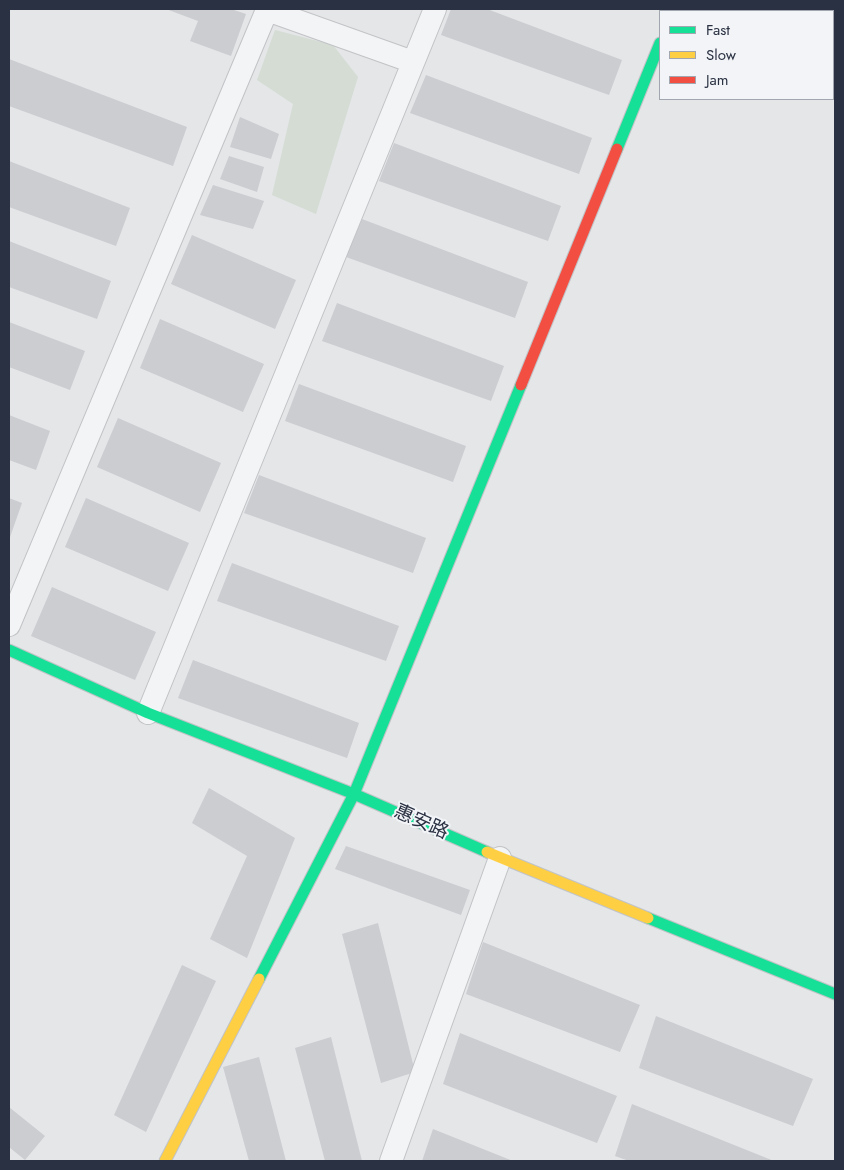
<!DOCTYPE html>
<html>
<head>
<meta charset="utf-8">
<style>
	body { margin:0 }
	#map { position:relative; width:844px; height:1170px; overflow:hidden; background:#e4e6e8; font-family:Jost,sans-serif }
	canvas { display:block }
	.frame { position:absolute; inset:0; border:10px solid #2a3142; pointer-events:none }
	.legend { position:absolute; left:659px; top:10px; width:175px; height:90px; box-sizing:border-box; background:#f2f4f7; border:1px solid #a2a6af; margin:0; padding:6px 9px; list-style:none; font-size:15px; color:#2a3142 }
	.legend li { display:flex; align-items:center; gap:10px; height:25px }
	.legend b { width:25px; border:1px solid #a2a6af }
</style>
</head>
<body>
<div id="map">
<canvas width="844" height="1170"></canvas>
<div class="frame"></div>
<ul class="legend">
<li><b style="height:6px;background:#16e098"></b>Fast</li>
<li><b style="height:6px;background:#ffcf43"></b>Slow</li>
<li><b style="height:6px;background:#f24e42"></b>Jam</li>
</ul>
</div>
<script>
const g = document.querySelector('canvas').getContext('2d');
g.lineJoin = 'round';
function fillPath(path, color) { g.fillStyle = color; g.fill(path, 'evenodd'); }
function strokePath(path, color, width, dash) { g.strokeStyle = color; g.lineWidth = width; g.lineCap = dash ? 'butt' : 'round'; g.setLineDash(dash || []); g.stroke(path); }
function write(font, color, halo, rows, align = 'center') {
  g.font = font + ' Jost,"Noto Sans SC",sans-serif'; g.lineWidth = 4; g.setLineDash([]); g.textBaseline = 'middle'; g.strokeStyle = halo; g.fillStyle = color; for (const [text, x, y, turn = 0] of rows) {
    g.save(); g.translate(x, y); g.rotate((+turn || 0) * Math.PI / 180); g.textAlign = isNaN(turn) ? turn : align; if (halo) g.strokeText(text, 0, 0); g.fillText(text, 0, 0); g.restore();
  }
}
const green = new Path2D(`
	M 275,30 L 333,45 L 358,77 L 316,214 L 272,195 L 293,104 L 257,80 Z`);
const building = new Path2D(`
	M 166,9 L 231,9 L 246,14 L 231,56 L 190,41 L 198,21 Z
	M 451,9 L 487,9 L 622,60 L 609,95 L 441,35 Z
	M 9,59 L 187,127 L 173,166 L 9,106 Z
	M 426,75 L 592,138 L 579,174 L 410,113 Z
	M 240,117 L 279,134 L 271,159 L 230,147 Z
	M 394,143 L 561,206 L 548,241 L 379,181 Z
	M 229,156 L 264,167 L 257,192 L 220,179 Z
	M 9,161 L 130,208 L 116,246 L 9,207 Z
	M 213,185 L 264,201 L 253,229 L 200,215 Z
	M 362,219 L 528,282 L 515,318 L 346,257 Z
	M 192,235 L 296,280 L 275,329 L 171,284 Z
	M 9,241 L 111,281 L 97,319 L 9,287 Z
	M 337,303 L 504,366 L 491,401 L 322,341 Z
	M 160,319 L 264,364 L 243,412 L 140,368 Z
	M 9,322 L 85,351 L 70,390 L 9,367 Z
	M 299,384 L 466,446 L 453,482 L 285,421 Z
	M 9,415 L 50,431 L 36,470 L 9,460 Z
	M 118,418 L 221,463 L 200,512 L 97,467 Z
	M 259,475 L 426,538 L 413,573 L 244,513 Z
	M 9,498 L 22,503 L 9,540 Z
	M 86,498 L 189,543 L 168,591 L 65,547 Z
	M 232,563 L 399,626 L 386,661 L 217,601 Z
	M 52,587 L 156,632 L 135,680 L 31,636 Z
	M 193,660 L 359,723 L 347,758 L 178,698 Z
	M 209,788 L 295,838 L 247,958 L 210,939 L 247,856 L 192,823 Z
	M 346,846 L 470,890 L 461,915 L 335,869 Z
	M 378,923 L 415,1072 L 381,1083 L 342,934 Z
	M 483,942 L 640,1005 L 620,1052 L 466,994 Z
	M 182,965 L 216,981 L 146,1132 L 114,1115 Z
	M 656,1016 L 813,1079 L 793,1126 L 639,1068 Z
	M 460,1033 L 617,1096 L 597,1143 L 443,1084 Z
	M 331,1037 L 362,1161 L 325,1161 L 295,1048 Z
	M 259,1057 L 286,1161 L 249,1161 L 223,1067 Z
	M 632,1104 L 774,1161 L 629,1161 L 615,1156 Z
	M 9,1107 L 45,1136 L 25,1160 L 9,1147 Z
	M 433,1129 L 513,1161 L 422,1161 Z`);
const street = new Path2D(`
	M 673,11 L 674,9
	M 9,625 L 267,10 L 413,62
	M 148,713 L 435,9
	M 391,1161 L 500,858`);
const fast = new Path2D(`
	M 617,149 L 660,43
	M 9,650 L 148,713 L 354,794 L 487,852
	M 648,918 L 835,994
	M 259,979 L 354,794 L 521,385`);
const slow = new Path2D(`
	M 487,852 L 648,918
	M 165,1161 L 259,979`);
const jam = new Path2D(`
	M 521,385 L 617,149`);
const streetNames = [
	["惠安路",421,823,24]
];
fillPath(green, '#d4dcd4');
fillPath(building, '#cbcdd0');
strokePath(street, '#c1c3c6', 24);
strokePath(fast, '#c1c3c6', 13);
strokePath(slow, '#c1c3c6', 13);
strokePath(jam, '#c1c3c6', 13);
strokePath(street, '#f3f4f5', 22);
strokePath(fast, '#16e098', 11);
strokePath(slow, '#ffcf43', 11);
strokePath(jam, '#f24e42', 11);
write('19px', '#2a3142', '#f2f4f7', streetNames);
</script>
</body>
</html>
